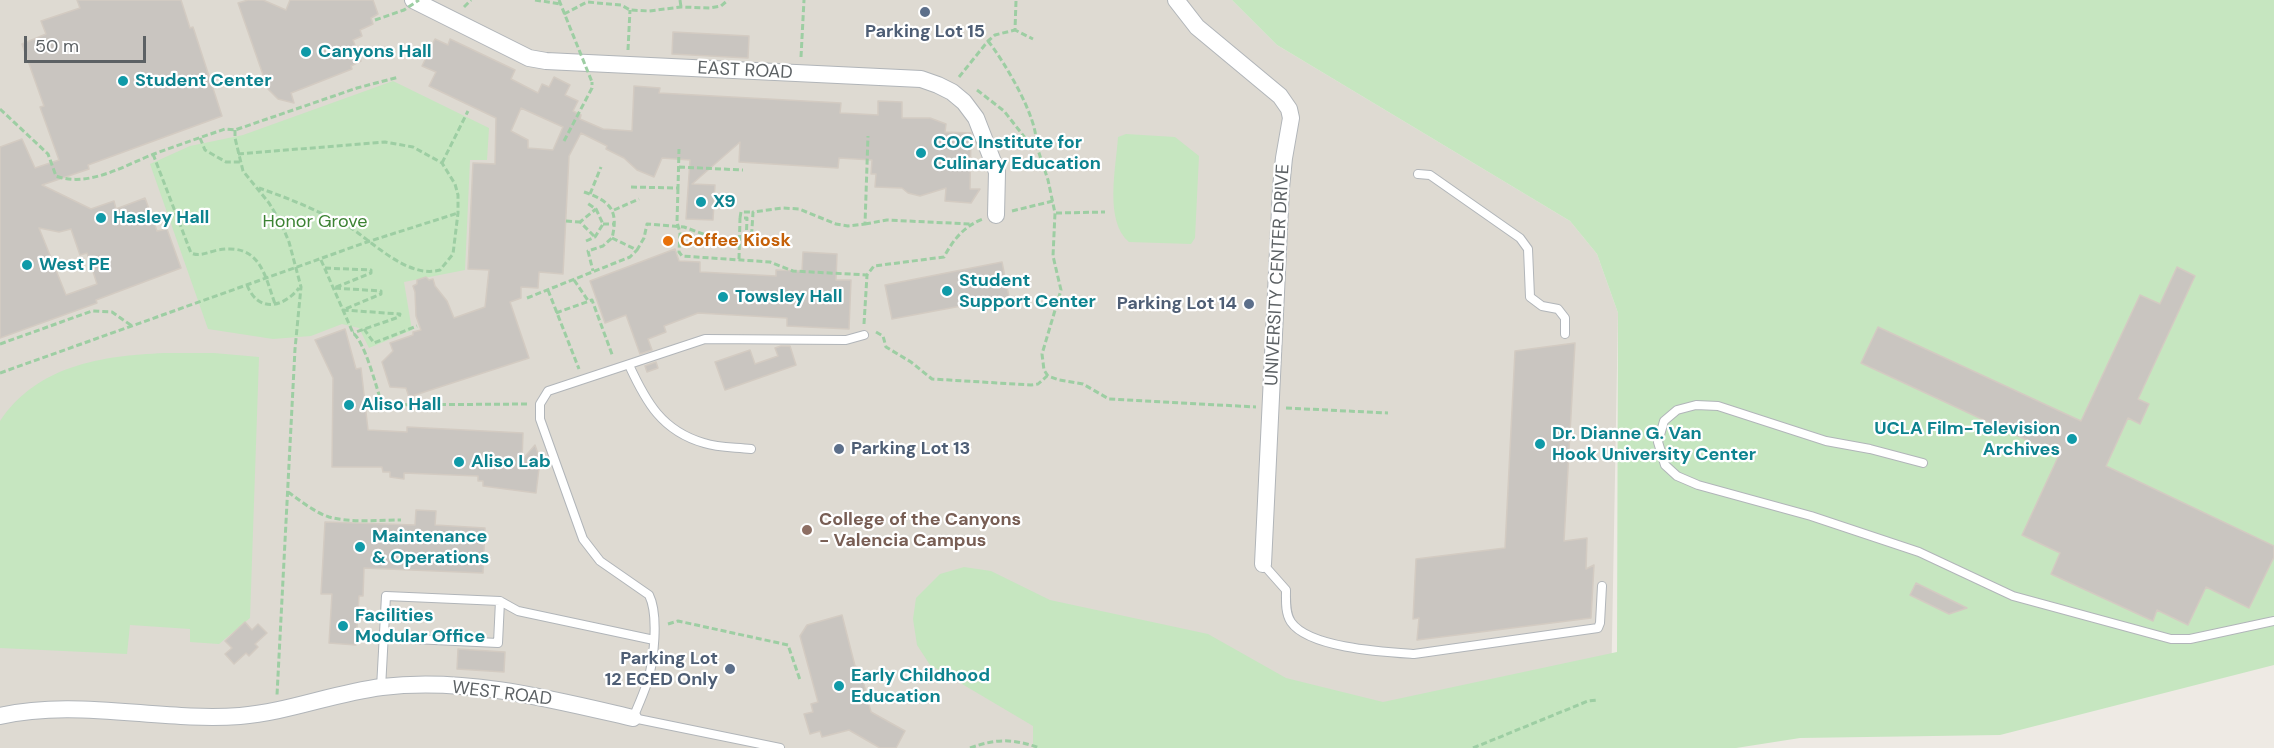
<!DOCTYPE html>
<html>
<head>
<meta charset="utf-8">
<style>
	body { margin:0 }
	#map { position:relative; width:2274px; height:748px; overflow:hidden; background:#eeeae4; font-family:"DM Sans",sans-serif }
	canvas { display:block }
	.scale { position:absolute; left:24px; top:36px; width:122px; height:27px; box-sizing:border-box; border:3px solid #5c6164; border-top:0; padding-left:8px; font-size:18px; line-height:21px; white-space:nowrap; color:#5c6164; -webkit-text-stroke:4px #fff; paint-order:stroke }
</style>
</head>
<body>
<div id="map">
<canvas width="2274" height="748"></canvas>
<div class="scale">50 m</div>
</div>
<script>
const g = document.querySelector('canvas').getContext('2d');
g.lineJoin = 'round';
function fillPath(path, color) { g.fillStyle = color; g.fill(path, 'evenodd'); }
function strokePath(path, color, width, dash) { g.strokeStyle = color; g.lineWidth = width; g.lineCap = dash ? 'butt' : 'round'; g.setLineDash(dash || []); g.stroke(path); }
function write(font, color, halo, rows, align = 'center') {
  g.font = font + ' "DM Sans",sans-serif'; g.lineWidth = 4.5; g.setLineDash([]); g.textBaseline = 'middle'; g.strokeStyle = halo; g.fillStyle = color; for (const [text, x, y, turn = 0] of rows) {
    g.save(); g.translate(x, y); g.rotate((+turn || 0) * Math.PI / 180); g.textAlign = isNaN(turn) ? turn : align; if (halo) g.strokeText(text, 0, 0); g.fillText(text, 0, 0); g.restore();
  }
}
const education = new Path2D(`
	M 0,0 L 1232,0 L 1277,45 L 1570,221 L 1597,254 L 1618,313 L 1610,748 L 0,748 Z`);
const green = new Path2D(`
	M 1232,0 L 2274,0 L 2274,665 L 2000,735 L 1800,738 L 1736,748 L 1033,748 L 1033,726 L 930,665 L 917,645 L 913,619 L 916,598 L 940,574 L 964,567 L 991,571 L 1050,600 L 1208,634 L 1286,678 L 1383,702 L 1617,652 L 1618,313 L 1597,254 L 1570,221 L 1277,45 Z
	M 393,81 L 489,128 L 487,160 L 470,160 L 465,270 L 404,282 L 412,330 L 369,348 L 359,328 L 342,324 L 311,336 L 273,339 L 208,329 L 150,164 L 190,146 L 243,135 Z
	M 1126,134 L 1175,137 L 1199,156 L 1195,238 L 1191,244 L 1129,242 C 1104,221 1116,168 1118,137 Z
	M 164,353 L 214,353 L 259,357 L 250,618 L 219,644 L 190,642 L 190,629 L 130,625 L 127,654 L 0,648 L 0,421 C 38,365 101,356 164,353 Z`);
const building = new Path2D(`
	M 77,0 L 181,0 L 190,28 L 193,27 L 222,116 L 88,165 L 89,169 L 42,185 L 91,209 L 114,201 L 116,209 L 145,198 L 157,231 L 167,229 L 181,268 L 96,300 L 97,303 L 0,338 L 0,147 L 22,139 L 35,168 L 59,160 L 40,107 L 44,106 L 22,44 L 46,34 L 41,21 L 80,8 ZM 39,228 L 59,232 L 71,229 L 80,255 L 87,253 L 97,284 L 66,295 Z
	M 248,0 L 263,0 L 286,10 L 290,0 L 373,0 L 378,14 L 371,18 L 373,24 L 360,30 L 362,36 L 353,40 L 361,61 L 351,66 L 352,69 L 291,93 L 294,103 L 278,99 L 268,89 L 238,3 Z
	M 673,32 L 749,36 L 748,58 L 672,54 Z
	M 435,39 L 448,45 L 450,39 L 515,70 L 511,79 L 538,93 L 542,84 L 549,87 L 554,77 L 570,85 L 565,95 L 578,101 L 573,111 L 581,115 L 580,119 L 603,129 L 632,131 L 634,86 L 660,88 L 659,93 L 841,103 L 840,113 L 878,115 L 878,101 L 902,102 L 902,118 L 930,118 L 946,124 L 945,132 L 971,133 L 970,189 L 980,189 L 971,203 L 945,201 L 946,188 L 920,196 L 908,193 L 902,188 L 875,187 L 876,174 L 871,174 L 872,160 L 839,158 L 838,168 L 739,162 L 740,142 L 692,184 L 715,185 L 713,220 L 686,219 L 690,160 L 662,158 L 654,177 L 637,170 L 624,158 L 606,149 L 607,146 L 581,133 L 569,156 L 563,274 L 539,272 L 538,288 L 521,287 L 521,298 L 510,302 L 529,358 L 409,397 L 406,388 L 390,387 L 382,362 L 393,351 L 390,343 L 413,335 L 413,332 L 421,330 L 416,316 L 415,292 L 413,286 L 417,284 L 417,280 L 426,277 L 429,280 L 433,279 L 435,286 L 447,301 L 454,318 L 485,307 L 489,270 L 468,269 L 473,163 L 495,164 L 496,118 L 429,86 L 436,72 L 422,66 ZM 521,108 L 563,127 L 553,150 L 528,148 L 528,140 L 511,131 Z
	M 675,249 L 679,261 L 700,262 L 700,272 L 776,276 L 776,270 L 802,271 L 803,252 L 837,254 L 836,280 L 851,280 L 849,329 L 787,326 L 787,318 L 698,313 L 664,326 L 666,332 L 648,339 L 652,350 L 640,354 L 626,315 L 605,323 L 590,281 Z
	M 1002,262 L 1009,297 L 892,319 L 885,285 Z
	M 2177,267 L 2195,276 L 2138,399 L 2149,404 L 2140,424 L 2128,418 L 2106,466 L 2274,546 L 2274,557 L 2249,608 L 2206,587 L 2188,625 L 2157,610 L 2153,621 L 2051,574 L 2060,553 L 2022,535 L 2059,455 L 1861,363 L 1878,327 L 2081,421 L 2140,295 L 2160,304 Z
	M 345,329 L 356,369 L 361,368 L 368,430 L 407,432 L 407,427 L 523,433 L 522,460 L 535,445 L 540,460 L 536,493 L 483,486 L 483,481 L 478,481 L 478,476 L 404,473 L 404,479 L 390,477 L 390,472 L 383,472 L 382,467 L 332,467 L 333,378 L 315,340 Z
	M 1575,343 L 1564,541 L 1587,538 L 1586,569 L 1594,565 L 1591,618 L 1417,640 L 1419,618 L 1413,619 L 1416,559 L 1505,548 L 1515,351 Z
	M 781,346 L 790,346 L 796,365 L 725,390 L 715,362 L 750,350 L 755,364 L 778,356 L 775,348 Z
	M 656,362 L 658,368 L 647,372 L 645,366 Z
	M 416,510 L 436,511 L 435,525 L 485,528 L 483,573 L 364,568 L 363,596 L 359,596 L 356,645 L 329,643 L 332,594 L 321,594 L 325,522 L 415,525 Z
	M 1916,583 L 1967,608 L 1949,614 L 1910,595 Z
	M 842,615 L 855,666 L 860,669 L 871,712 L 905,731 L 896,748 L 880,748 L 849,730 L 822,737 L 820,731 L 810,734 L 804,714 L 813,712 L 811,704 L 818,702 L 800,636 L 807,625 Z
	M 245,622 L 252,630 L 258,624 L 267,633 L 255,644 L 258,647 L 249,656 L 246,653 L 234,664 L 225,654 L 232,648 L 225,641 Z
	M 458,649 L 505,652 L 504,672 L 457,669 Z`);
const path = new Path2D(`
	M 535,0 L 561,4
	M 559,0 L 569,25
	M 680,0 L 681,7
	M 1016,1 L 1015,30 L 1033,39
	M 464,7 L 471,0
	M 564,14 L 587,2 L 621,5 L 630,10 L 649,11 L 681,7 L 710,8 L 721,6 L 728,0
	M 988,41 C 1004,61 1038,118 1036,143
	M 628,50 L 630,10
	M 801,57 L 804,0
	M 959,77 L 988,41 L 995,35 L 1015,30
	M 977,90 L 1004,111 L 1026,139 L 1036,144 L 1048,180 L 1055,213 L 1053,256 L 1061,290 L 1042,354 L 1044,370 L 1048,376 L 1059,380 L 1083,384 L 1109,399 L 1256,407
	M 0,109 L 48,154 L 56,176 C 89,188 125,165 154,154 C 178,145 202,137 225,129 L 235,130 L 357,88 L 399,77
	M 235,130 L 235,138 L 243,171 L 269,203 L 281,223 L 289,242 L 301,287 L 295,349 L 277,695
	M 200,138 L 205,150 L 226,162 L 240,162
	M 564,141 L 592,88 L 592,82
	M 153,154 L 191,253 C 200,257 208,252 218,250 C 259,243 264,272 275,304
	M 238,154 L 385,142 L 413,147 L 442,163 L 455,184 L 458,195 L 458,213 L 453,254 L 440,270 C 408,279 373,242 348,226 C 342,222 334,219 327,216 C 305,205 282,196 259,188
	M 442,163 L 468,111
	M 679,167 L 743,170
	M 631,187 L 678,188 L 679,149
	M 678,188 L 677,222 L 680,233 L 679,252 L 682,256 L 770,262 L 793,271 L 867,275 L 874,266 L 944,257 C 953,240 964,226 983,219
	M 584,192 C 610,201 619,210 612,238 L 603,246 L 588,251 L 593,271
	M 590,194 L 601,167
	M 614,210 L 639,199
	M 1012,211 L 1053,201
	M 1056,213 L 1105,212
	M 740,218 L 741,212 L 753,212
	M 566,221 L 580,222
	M 603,224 L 615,224
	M 865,224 L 887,220 L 970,224
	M 594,236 L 580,222 L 596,209
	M 612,238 L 637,250 L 644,238 L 647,224 L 684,227 L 739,247
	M 586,241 L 595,237 L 603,224 L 596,209 L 587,203
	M 739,259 L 740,218 L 747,218 L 746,245 L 751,245 L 753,212 L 783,208 L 799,209 L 836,224 L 848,226 L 865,224 L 868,136
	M 321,260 L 353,333 C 365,342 377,389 382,405 L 529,404
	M 325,268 L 371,270 L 371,273 L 334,288 L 381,291 L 381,294 L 343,310 L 400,314 L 399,317 L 353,333
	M 574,280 L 589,302
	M 247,285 C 258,313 283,308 299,288
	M 548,290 L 579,369
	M 527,298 L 630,257 L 637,250
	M 556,313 L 592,300 L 613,357
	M 864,324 L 867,275
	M 364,329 L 374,343 L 417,326
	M 876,332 L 883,336 L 886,347 L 911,362 L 932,379 L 1031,385 L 1038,384 L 1047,376
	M 0,344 L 92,311 L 112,312 L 132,326
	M 0,373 L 367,242 L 458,213
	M 1286,408 L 1388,413
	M 288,492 C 301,501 314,512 329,517 C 351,523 378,520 401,520
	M 668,624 L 678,621 L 788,645 L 800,680
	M 970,748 C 998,738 1013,739 1040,748
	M 1473,748 L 1588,701 L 1597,700`);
const lane = new Path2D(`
	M 1418,174 L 1430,175 L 1520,238 L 1528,249 L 1530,297 L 1542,306 L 1558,309 L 1565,318 L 1565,334
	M 629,365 C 646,402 662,431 704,443 C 719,448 736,447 751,449
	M 1923,463 L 1870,449 L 1826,441 L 1718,406 L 1696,405 L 1677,410 L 1664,421 L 1658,442 L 1665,465 L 1677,476 L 1698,485 L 1811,516 L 1919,552 L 2013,596 L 2171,639 L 2190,639 L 2274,621
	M 1263,564 L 1286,590 C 1286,600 1285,613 1291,622 C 1309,648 1384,652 1414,654 L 1598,628 L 1600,623 L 1602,586
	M 413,639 L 498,643 L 500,601
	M 381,688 L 386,596 L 500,601 L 518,611 L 654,640
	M 780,748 L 633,718 C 638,706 643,695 647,683 C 654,662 659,615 649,595 L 600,561 L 583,539 L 540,419 L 540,404 L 548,391 L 705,339 L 846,340 L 864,335`);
const street = new Path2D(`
	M 413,0 L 529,58 L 546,61 L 921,79 L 938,85 L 952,92 L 964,102 L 976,118 L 997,172 L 996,215
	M 1176,0 L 1197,27 L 1280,96 L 1289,109 L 1291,118 L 1284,158 L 1281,188 L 1263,564
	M 0,716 C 76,698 162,722 240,716 C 288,712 334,693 382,687 C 467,677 551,699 633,718`);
const pathBridge = new Path2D(`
	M 375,20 L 404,10 L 419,0
	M 569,25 L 592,82`);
const markers = [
	[925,12,6,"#5c6f8a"],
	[306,52,6,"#0f9aa8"],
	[123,81,6,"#0f9aa8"],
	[921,153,6,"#0f9aa8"],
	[701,202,6,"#0f9aa8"],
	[101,218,6,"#0f9aa8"],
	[668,241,6,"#e8710a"],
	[27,265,6,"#0f9aa8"],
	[947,291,6,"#0f9aa8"],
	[723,297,6,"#0f9aa8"],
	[1249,304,6,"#5c6f8a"],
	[349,405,6,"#0f9aa8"],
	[2072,439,6,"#0f9aa8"],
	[1540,444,6,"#0f9aa8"],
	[839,449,6,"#5c6f8a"],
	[459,462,6,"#0f9aa8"],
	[807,530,6,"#8d6e63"],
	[360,547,6,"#0f9aa8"],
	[343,626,6,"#0f9aa8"],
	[730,669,6,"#5c6f8a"],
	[839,686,6,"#0f9aa8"]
];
const serviceNames = [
	["Parking Lot 15",925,32,"center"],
	["Parking Lot 14",1237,304],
	["Parking Lot 13",851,449,"left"],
	["Parking Lot",718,659],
	["12 ECED Only",718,680]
];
const cultureNames = [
	["Canyons Hall",318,52],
	["Student Center",135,81],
	["COC Institute for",933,143],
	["Culinary Education",933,164],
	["X9",713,202],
	["Hasley Hall",113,218],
	["West PE",39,265],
	["Student",959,281],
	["Support Center",959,302],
	["Towsley Hall",735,297],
	["Aliso Hall",361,405],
	["UCLA Film-Television",2060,429,"right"],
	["Archives",2060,450,"right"],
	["Dr. Dianne G. Van",1552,434],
	["Hook University Center",1552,455],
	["Aliso Lab",471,462],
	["Maintenance",372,537],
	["& Operations",372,558],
	["Facilities",355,616],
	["Modular Office",355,637],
	["Early Childhood",851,676],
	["Education",851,697]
];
const streetNames = [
	["EAST ROAD",745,71,3],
	["UNIVERSITY CENTER DRIVE",1278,275,-87],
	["WEST ROAD",502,694,7]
];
const parkNames = [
	["Honor Grove",315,222]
];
const foodNames = [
	["Coffee Kiosk",680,241]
];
const educationNames = [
	["College of the Canyons",819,520],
	["- Valencia Campus",819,541]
];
fillPath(education, '#dedad2');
fillPath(green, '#c6e6c0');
fillPath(building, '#c9c5c0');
strokePath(building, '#d3cbc2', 1.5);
strokePath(lane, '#b1b5b9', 10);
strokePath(street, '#b1b5b9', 18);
strokePath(path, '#9dcea3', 3, [6, 3]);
strokePath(lane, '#fff', 8);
strokePath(street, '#fff', 16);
strokePath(pathBridge, '#9dcea3', 3, [6, 3]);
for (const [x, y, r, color] of markers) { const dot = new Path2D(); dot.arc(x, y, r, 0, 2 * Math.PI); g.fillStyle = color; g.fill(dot); strokePath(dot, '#fff', 2); }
write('bold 18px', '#4e5e75', '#fff', serviceNames, 'right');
write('bold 18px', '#0d838f', '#fff', cultureNames, 'left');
write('18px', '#5c6164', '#fff', streetNames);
write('18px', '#3d8334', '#fff', parkNames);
write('bold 18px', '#c56008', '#fff', foodNames, 'left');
write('bold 18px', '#785e54', '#fff', educationNames, 'left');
</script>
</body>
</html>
